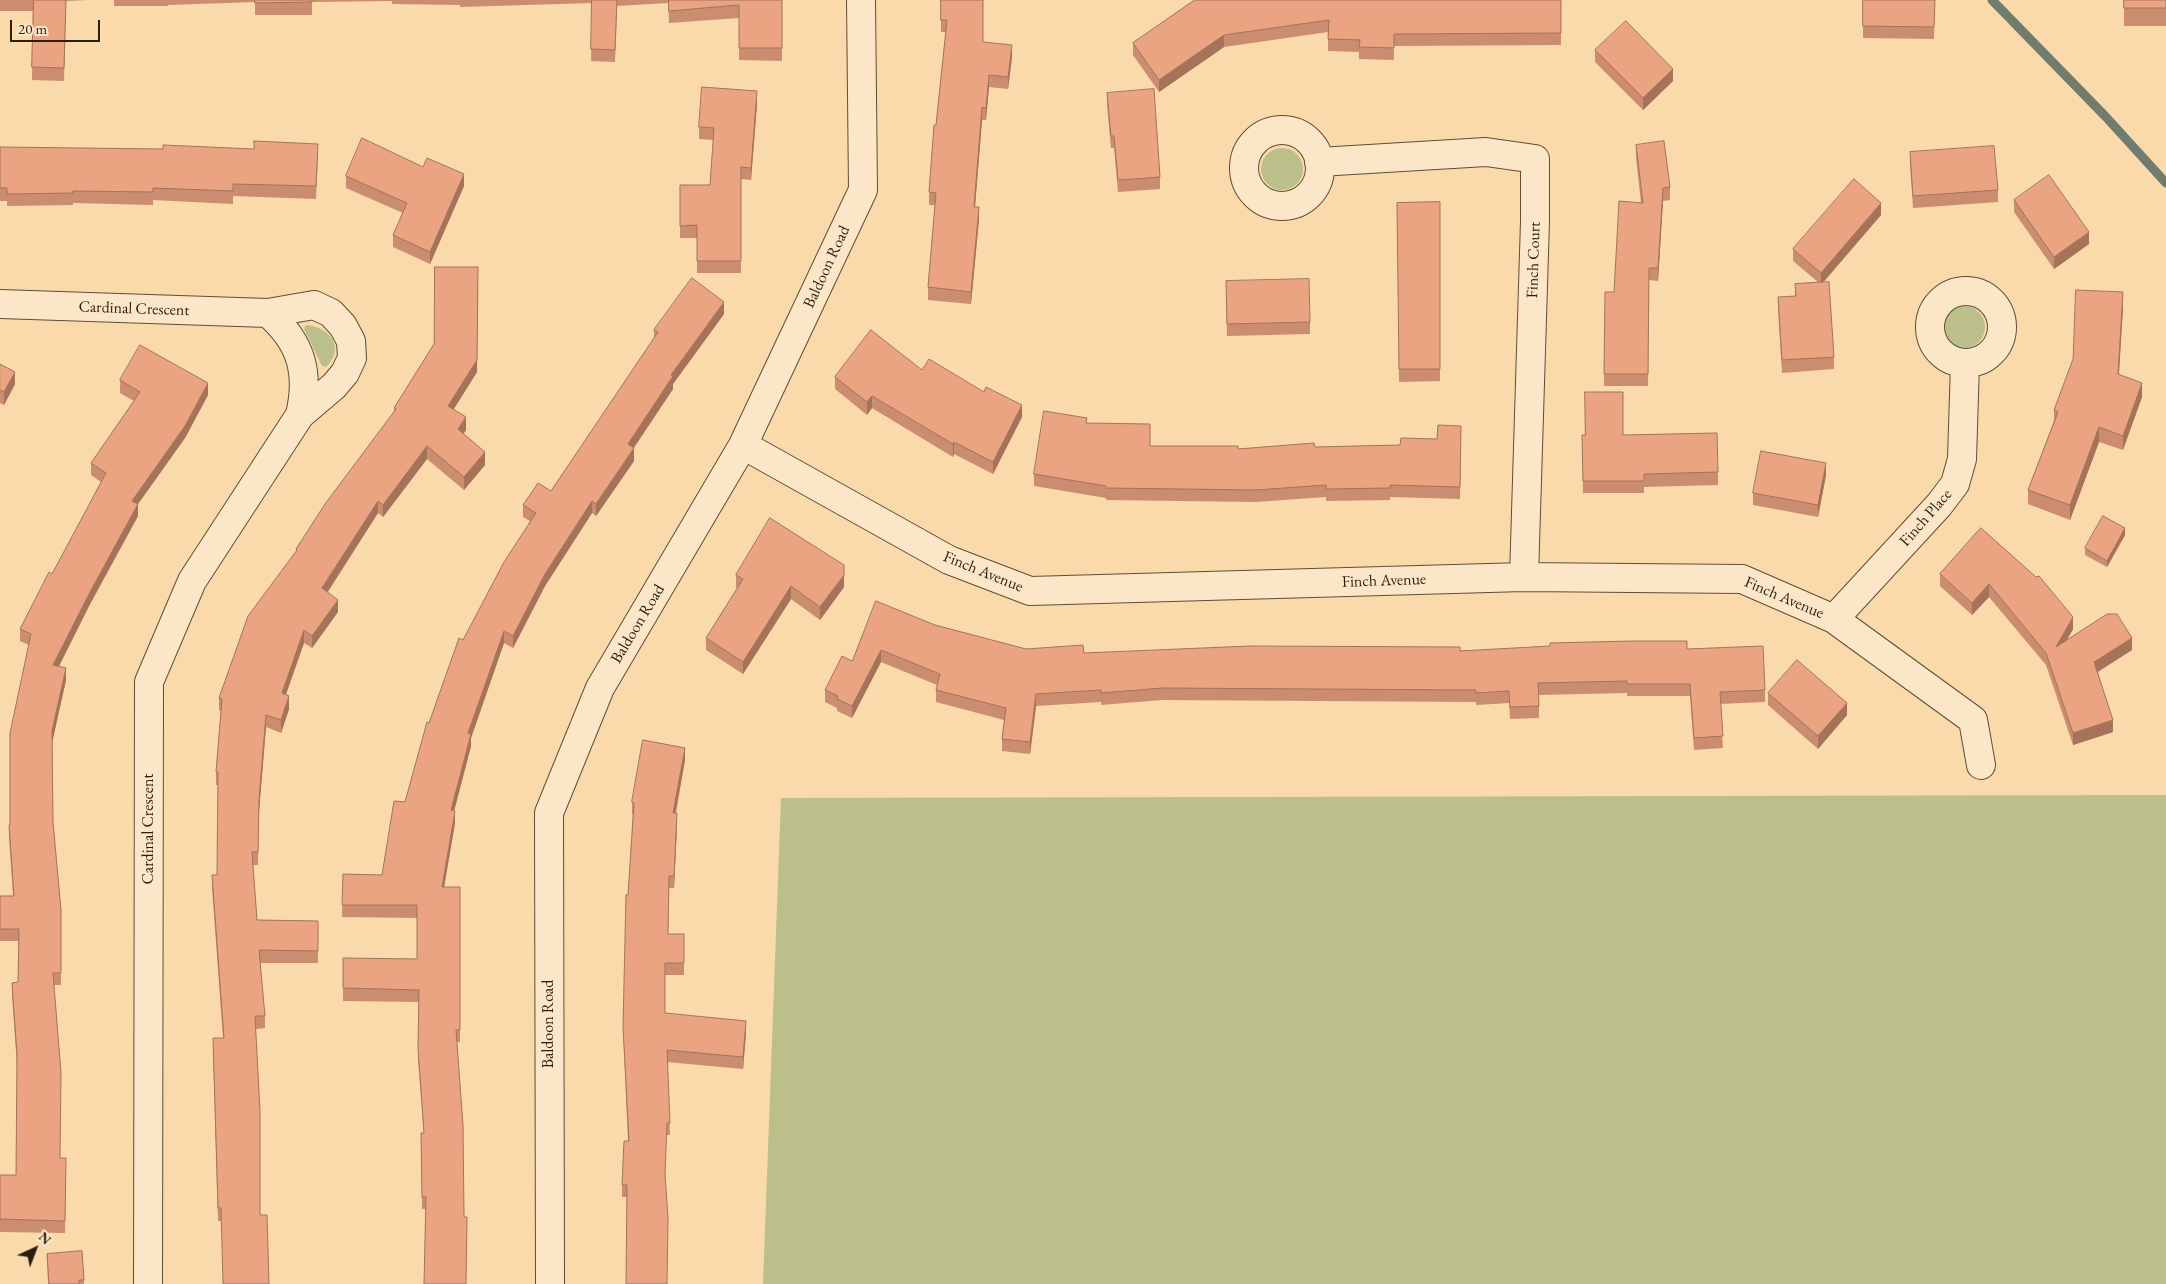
<!DOCTYPE html>
<html>
<head>
<meta charset="utf-8">
<style>
	body { margin:0 }
	#map { position:relative; width:2166px; height:1284px; overflow:hidden; background:#fad9ab; font-family:"EB Garamond",serif }
	canvas { display:block }
	.north { position:absolute; left:10px; top:1224px; width:50px; height:50px; -webkit-text-stroke:4px #fce6c8; paint-order:stroke; rotate:43deg; font-size:14px; font-weight:700; line-height:20px; text-align:center; color:#2a1f0f }
	.north::after { content:''; display:block; margin:auto; width:18px; height:22px; background:#2a1f0f; clip-path:polygon(50% 0,100% 100%,50% 72%,0 100%) }
	.scale { position:absolute; left:10px; top:20px; width:90px; height:22px; box-sizing:border-box; border:2px solid #2a1f0f; border-top:0; padding-left:6px; font-size:15px; line-height:18px; white-space:nowrap; color:#2a1f0f; -webkit-text-stroke:4px #fce6c8; paint-order:stroke }
</style>
</head>
<body>
<div id="map">
<canvas width="2166" height="1284"></canvas>
<div class="north">N</div>
<div class="scale">20 m</div>
</div>
<script>
const g = document.querySelector('canvas').getContext('2d');
g.lineJoin = 'round';
function fillPath(path, color) { g.fillStyle = color; g.fill(path, 'evenodd'); }
function strokePath(path, color, width, dash) { g.strokeStyle = color; g.lineWidth = width; g.lineCap = dash ? 'butt' : 'round'; g.setLineDash(dash || []); g.stroke(path); }
function write(font, color, halo, rows, align = 'center') {
  g.font = font + ' "EB Garamond",serif'; g.lineWidth = 5; g.setLineDash([]); g.textBaseline = 'middle'; g.strokeStyle = halo; g.fillStyle = color; for (const [text, x, y, turn = 0] of rows) {
    g.save(); g.translate(x, y); g.rotate((+turn || 0) * Math.PI / 180); g.textAlign = isNaN(turn) ? turn : align; if (halo) g.strokeText(text, 0, 0); g.fillText(text, 0, 0); g.restore();
  }
}
const green = new Path2D(`
	M1261 169a21 21 0 1 1 42 0a21 21 0 1 1-42 0Z
	M1943 327a21 21 0 1 1 42 0a21 21 0 1 1-42 0Z
	M 306,325 C 330,327 346,348 326,367 L 322,366 L 304,329 Z
	M 2166,795 L 2166,1284 L 763,1284 L 781,798 Z`);
const stream = new Path2D(`
	M 1992,0 L 2106,117 L 2166,183`);
const minor = new Path2D(`
	M1244 168a38 38 0 1 1 76 0a38 38 0 1 1-76 0Z
	M 1319,162 L 1486,152 L 1535,159 L 1535,221 L 1524,577
	M1930 327a36 36 0 1 1 72 0a36 36 0 1 1-72 0Z
	M 0,304 L 268,313 L 314,305 L 331,313 L 343,326 L 351,341 L 352,358 L 345,373 L 334,386 L 300,415 L 192,581 L 149,682 L 148,1284
	M 268,313 C 301,342 310,372 300,415
	M 743,445 L 949,560 L 1030,591 L 1524,577 L 1742,579 L 1834,619 L 1973,720 L 1981,765
	M 1834,619 L 1939,505 L 1955,484 L 1962,459 L 1965,363
	M 550,1284 L 549,813 L 600,688 L 743,445 L 863,190 L 861,0`);
const wall = new Path2D(`
	M 0,0 L 88,0 L 66,1 L 64,81 L 32,80 L 33,11 L 0,11 Z
	M 114,0 L 782,0 L 782,61 L 739,60 L 739,18 L 669,23 L 668,3 L 617,6 L 615,62 L 591,61 L 592,3 L 460,7 L 460,5 L 392,4 L 392,1 L 312,2 L 312,15 L 255,15 L 255,2 L 168,5 L 168,6 L 114,6 Z
	M 941,0 L 983,42 L 1012,57 L 1008,89 L 989,87 L 986,120 L 982,120 L 975,207 L 979,219 L 971,304 L 928,300 L 928,287 L 935,205 L 929,205 L 929,192 L 946,32 L 941,32 Z
	M 1195,0 L 1561,0 L 1561,45 L 1394,46 L 1394,60 L 1359,59 L 1359,52 L 1328,51 L 1328,32 L 1224,47 L 1159,92 L 1133,55 L 1133,43 Z
	M 1863,0 L 1935,0 L 1934,39 L 1863,38 Z
	M 2124,0 L 2166,0 L 2166,26 L 2124,26 Z
	M 1595,50 L 1673,81 L 1643,110 L 1595,62 Z
	M 1107,93 L 1160,177 L 1160,189 L 1118,192 L 1114,148 L 1111,148 L 1107,105 Z
	M 757,104 L 751,180 L 741,179 L 741,273 L 697,273 L 697,238 L 680,238 L 680,185 L 710,185 L 714,140 L 699,139 L 699,127 Z
	M 1636,145 L 1670,187 L 1670,200 L 1663,201 L 1658,281 L 1649,280 L 1648,386 L 1604,386 L 1605,292 L 1614,292 L 1641,203 L 1636,157 Z
	M 0,147 L 318,156 L 316,199 L 233,196 L 233,204 L 153,200 L 153,205 L 73,203 L 73,205 L 7,206 L 7,201 L 0,201 Z
	M 1910,152 L 1998,190 L 1998,202 L 1913,208 L 1910,164 Z
	M 346,176 L 464,186 L 430,264 L 393,247 L 393,235 L 403,213 L 346,188 Z
	M 2014,200 L 2089,244 L 2054,269 L 2014,212 Z
	M 1440,202 L 1440,381 L 1399,382 L 1397,203 Z
	M 1881,215 L 1823,282 L 1834,357 L 1834,369 L 1782,373 L 1778,309 L 1778,297 L 1795,296 L 1795,284 L 1818,282 L 1793,261 L 1793,249 Z
	M 1226,293 L 1310,322 L 1310,334 L 1227,336 Z
	M 2123,307 L 2119,374 L 2142,397 L 2123,450 L 2099,442 L 2070,520 L 2028,504 L 2028,490 L 2054,421 L 2054,410 Z
	M 724,314 L 673,384 L 673,389 L 634,448 L 634,461 L 596,516 L 592,513 L 545,586 L 513,648 L 504,643 L 471,738 L 471,746 L 454,811 L 455,823 L 444,887 L 460,887 L 460,1042 L 457,1042 L 464,1217 L 466,1284 L 425,1209 L 422,1209 L 421,1133 L 424,1133 L 418,1060 L 419,1002 L 343,1001 L 343,958 L 417,959 L 417,918 L 342,917 L 343,874 L 382,875 L 405,802 L 429,723 L 463,640 L 530,521 L 523,517 L 523,505 L 551,491 L 654,338 L 654,330 Z
	M 0,364 L 15,384 L 4,405 L 0,403 Z
	M 922,370 L 1022,417 L 993,474 L 954,454 L 953,457 L 872,408 L 867,415 L 835,389 L 835,377 Z
	M 477,372 L 454,409 L 466,430 L 463,434 L 485,465 L 464,490 L 427,459 L 383,517 L 378,513 L 328,592 L 338,612 L 312,648 L 304,643 L 285,695 L 289,709 L 281,733 L 266,727 L 259,811 L 258,865 L 253,865 L 257,920 L 318,921 L 318,963 L 260,963 L 265,1016 L 265,1028 L 256,1029 L 221,1221 L 218,1221 L 213,1051 L 223,1038 L 212,888 L 212,875 L 217,875 L 218,785 L 216,785 L 216,772 L 221,711 L 219,710 L 219,698 L 296,552 L 296,549 L 394,412 L 394,408 Z
	M 120,380 L 208,395 L 185,438 L 138,504 L 138,516 L 89,606 L 59,666 L 66,680 L 52,743 L 53,822 L 61,910 L 61,985 L 54,985 L 60,1158 L 66,1158 L 65,1233 L 0,1232 L 0,1175 L 16,1175 L 17,1066 L 12,995 L 12,983 L 18,982 L 19,941 L 0,941 L 0,896 L 13,896 L 9,837 L 9,825 L 10,825 L 29,645 L 20,641 L 20,629 L 52,574 L 101,482 L 91,475 L 91,463 L 134,401 L 120,393 Z
	M 1087,423 L 1150,446 L 1238,449 L 1400,445 L 1437,439 L 1461,426 L 1460,499 L 1390,497 L 1390,500 L 1326,501 L 1326,497 L 1256,502 L 1106,500 L 1106,498 L 1034,486 L 1034,474 Z
	M 1582,435 L 1623,435 L 1718,472 L 1718,485 L 1644,487 L 1644,493 L 1583,493 Z
	M 1826,475 L 1818,517 L 1753,505 L 1753,493 Z
	M 1981,528 L 2073,629 L 2067,640 L 2132,650 L 2098,672 L 2113,732 L 2073,745 L 2046,665 L 1989,597 L 1972,615 L 1940,586 L 1940,574 Z
	M 2125,535 L 2107,567 L 2085,555 L 2085,548 Z
	M 736,575 L 844,587 L 820,620 L 791,599 L 743,674 L 706,650 L 706,638 L 737,588 L 736,587 Z
	M 935,625 L 1026,649 L 1084,653 L 1687,649 L 1765,690 L 1765,702 L 1720,704 L 1723,748 L 1694,750 L 1690,696 L 1627,696 L 1627,693 L 1539,695 L 1539,718 L 1510,719 L 1509,703 L 1476,705 L 1476,702 L 1162,700 L 1101,705 L 1101,702 L 1036,706 L 1030,754 L 1002,751 L 1002,739 L 1004,720 L 936,702 L 936,690 L 937,685 L 881,662 L 852,718 L 837,711 L 837,708 L 825,702 L 825,690 L 852,661 Z
	M 1768,693 L 1847,715 L 1818,749 L 1768,705 Z
	M 685,760 L 676,813 L 677,825 L 674,888 L 669,888 L 668,934 L 684,934 L 684,975 L 665,975 L 665,1013 L 746,1033 L 743,1069 L 667,1062 L 670,1135 L 667,1135 L 627,1197 L 622,1197 L 622,1185 L 628,1141 L 623,1027 L 628,895 L 633,815 L 632,814 L 632,802 Z
	M 82,1251 L 84,1284 L 48,1284 L 47,1254 Z`);
const shadedWall = new Path2D(`
	M 1224,35 L 1224,47 L 1159,92 L 1159,80 Z
	M 1012,45 L 1012,57 L 1008,89 L 1008,77 Z
	M 1673,69 L 1673,81 L 1643,110 L 1643,98 Z
	M 989,75 L 989,87 L 986,120 L 986,108 Z
	M 757,91 L 757,104 L 751,180 L 751,168 Z
	M 982,107 L 982,120 L 974,219 L 974,207 Z
	M 464,174 L 464,186 L 430,264 L 430,252 Z
	M 1663,188 L 1663,201 L 1658,281 L 1658,268 Z
	M 1881,203 L 1881,215 L 1821,285 L 1821,273 Z
	M 979,207 L 979,219 L 971,304 L 971,292 Z
	M 2089,232 L 2089,244 L 2054,269 L 2054,257 Z
	M 478,280 L 477,372 L 448,418 L 448,406 Z
	M 2123,292 L 2123,307 L 2118,388 L 2118,374 Z
	M 724,302 L 724,314 L 673,384 L 673,389 L 628,456 L 628,444 L 671,375 Z
	M 15,372 L 15,384 L 4,405 L 4,392 Z
	M 208,383 L 208,395 L 185,438 L 138,504 L 138,516 L 89,606 L 53,678 L 53,665 L 89,594 L 132,501 Z
	M 2142,383 L 2142,397 L 2123,450 L 2123,436 Z
	M 872,396 L 872,408 L 867,415 L 867,402 Z
	M 1022,405 L 1022,417 L 993,474 L 993,462 Z
	M 466,417 L 466,430 L 458,442 L 458,429 Z
	M 2099,427 L 2099,442 L 2070,520 L 2070,505 Z
	M 954,442 L 954,454 L 953,457 L 953,444 Z
	M 427,446 L 427,459 L 383,517 L 383,505 Z
	M 634,448 L 634,461 L 596,516 L 596,504 Z
	M 485,452 L 485,465 L 464,490 L 464,477 Z
	M 1826,463 L 1826,475 L 1818,517 L 1818,505 Z
	M 378,501 L 378,513 L 322,600 L 322,588 Z
	M 592,501 L 592,513 L 545,586 L 513,648 L 513,636 L 545,574 Z
	M 2125,528 L 2125,535 L 2107,567 L 2107,561 Z
	M 844,575 L 844,587 L 820,620 L 820,607 Z
	M 1989,584 L 1989,597 L 1972,615 L 1972,603 Z
	M 791,586 L 791,599 L 743,674 L 743,662 Z
	M 338,600 L 338,612 L 312,648 L 312,636 Z
	M 2073,617 L 2073,629 L 2056,659 L 2056,647 Z
	M 304,630 L 304,643 L 282,706 L 282,693 Z
	M 504,631 L 504,643 L 471,738 L 471,746 L 451,823 L 451,810 L 468,733 Z
	M 2132,638 L 2132,650 L 2094,674 L 2094,662 Z
	M 881,650 L 881,662 L 852,718 L 852,706 Z
	M 66,668 L 66,680 L 52,743 L 52,731 Z
	M 1036,694 L 1036,706 L 1030,754 L 1030,742 Z
	M 289,696 L 289,709 L 281,733 L 281,720 Z
	M 1847,703 L 1847,715 L 1818,749 L 1818,736 Z
	M 266,715 L 266,727 L 259,811 L 259,799 Z
	M 2113,720 L 2113,732 L 2073,745 L 2073,733 Z
	M 685,748 L 685,760 L 673,825 L 673,813 Z
	M 455,811 L 455,823 L 442,899 L 442,887 Z
	M 677,813 L 677,825 L 674,888 L 674,876 Z
	M 746,1021 L 746,1033 L 743,1069 L 743,1057 Z`);
const building = new Path2D(`
	M 34,0 L 66,0 L 64,68 L 32,67 Z
	M 255,0 L 312,0 L 312,2 L 255,3 Z
	M 592,0 L 617,0 L 615,50 L 591,49 Z
	M 669,0 L 782,0 L 782,48 L 739,48 L 739,5 L 669,11 Z
	M 941,0 L 983,0 L 983,42 L 1012,45 L 1008,77 L 989,75 L 986,108 L 982,107 L 974,207 L 979,207 L 971,292 L 928,287 L 936,193 L 929,192 L 934,125 L 936,125 L 947,20 L 941,20 Z
	M 1195,0 L 1561,0 L 1561,33 L 1394,34 L 1394,48 L 1359,47 L 1360,40 L 1328,39 L 1329,20 L 1224,35 L 1159,80 L 1133,43 Z
	M 1863,0 L 1935,0 L 1934,27 L 1863,26 Z
	M 2124,0 L 2166,0 L 2166,8 L 2124,8 Z
	M 1626,21 L 1673,69 L 1643,98 L 1595,50 Z
	M 702,87 L 757,91 L 751,168 L 741,167 L 741,261 L 697,261 L 697,225 L 680,226 L 680,185 L 710,185 L 714,128 L 699,127 Z
	M 1154,89 L 1160,177 L 1118,180 L 1114,136 L 1111,136 L 1107,93 Z
	M 362,138 L 423,167 L 427,158 L 464,174 L 430,252 L 393,235 L 407,203 L 346,176 Z
	M 254,141 L 318,144 L 316,186 L 233,184 L 233,191 L 153,188 L 153,192 L 73,191 L 73,193 L 7,194 L 7,188 L 0,188 L 0,147 L 163,149 L 163,145 L 254,149 Z
	M 1664,141 L 1670,187 L 1663,188 L 1658,268 L 1649,268 L 1648,374 L 1604,374 L 1605,292 L 1614,292 L 1619,201 L 1643,203 L 1636,145 Z
	M 1994,146 L 1998,190 L 1913,196 L 1910,152 Z
	M 2049,175 L 2089,232 L 2054,257 L 2014,200 Z
	M 1854,179 L 1881,203 L 1821,273 L 1793,249 Z
	M 1440,202 L 1440,369 L 1399,369 L 1397,203 Z
	M 435,267 L 478,267 L 477,360 L 448,406 L 466,417 L 458,429 L 485,452 L 464,477 L 427,446 L 383,505 L 378,501 L 322,588 L 338,600 L 312,636 L 304,630 L 282,693 L 289,696 L 281,720 L 266,715 L 259,799 L 258,852 L 252,852 L 257,920 L 318,921 L 318,951 L 259,950 L 265,1016 L 255,1016 L 260,1111 L 260,1215 L 267,1215 L 269,1284 L 223,1284 L 221,1208 L 218,1208 L 213,1038 L 224,1038 L 212,875 L 217,875 L 218,772 L 216,772 L 222,699 L 219,698 L 248,616 L 297,550 L 296,549 L 325,504 L 396,409 L 394,408 L 434,344 Z
	M 692,278 L 724,302 L 671,375 L 673,376 L 628,444 L 634,448 L 596,504 L 592,501 L 545,574 L 513,636 L 504,631 L 468,733 L 471,734 L 451,810 L 455,811 L 442,887 L 460,887 L 460,1030 L 456,1030 L 463,1125 L 464,1217 L 467,1217 L 466,1284 L 424,1284 L 426,1197 L 422,1197 L 421,1133 L 424,1133 L 418,1048 L 419,990 L 343,988 L 343,958 L 417,959 L 417,905 L 342,905 L 343,874 L 382,875 L 394,801 L 405,802 L 427,722 L 429,723 L 459,638 L 463,640 L 504,562 L 536,513 L 523,505 L 538,483 L 551,491 L 658,332 L 654,330 Z
	M 1309,279 L 1310,322 L 1227,324 L 1226,281 Z
	M 1829,282 L 1834,357 L 1782,360 L 1778,297 L 1796,296 L 1795,284 Z
	M 2076,290 L 2123,292 L 2118,374 L 2142,383 L 2123,436 L 2099,427 L 2070,505 L 2028,490 L 2058,412 L 2054,410 L 2073,359 Z
	M 871,330 L 922,370 L 929,359 L 984,392 L 986,387 L 1022,405 L 993,462 L 954,442 L 953,444 L 872,396 L 867,402 L 835,377 Z
	M 140,345 L 208,383 L 185,426 L 132,501 L 138,504 L 89,594 L 53,665 L 66,668 L 52,731 L 53,822 L 61,910 L 61,973 L 53,973 L 61,1073 L 60,1158 L 66,1158 L 65,1221 L 0,1219 L 0,1175 L 16,1175 L 17,1055 L 12,983 L 18,982 L 19,929 L 0,929 L 0,896 L 14,896 L 9,825 L 10,825 L 10,733 L 31,634 L 20,629 L 49,572 L 52,574 L 106,473 L 91,463 L 140,392 L 120,380 Z
	M 0,364 L 15,372 L 4,392 L 0,390 Z
	M 1585,392 L 1623,392 L 1623,435 L 1717,433 L 1718,472 L 1644,474 L 1644,481 L 1583,481 L 1582,435 L 1585,435 Z
	M 1044,411 L 1087,418 L 1086,423 L 1150,424 L 1150,446 L 1238,446 L 1238,449 L 1314,443 L 1315,447 L 1400,445 L 1401,438 L 1437,439 L 1438,425 L 1461,426 L 1460,487 L 1390,485 L 1390,488 L 1326,489 L 1326,485 L 1256,490 L 1106,488 L 1106,486 L 1034,474 Z
	M 1761,451 L 1826,463 L 1818,505 L 1753,493 Z
	M 2103,516 L 2125,528 L 2107,561 L 2085,548 Z
	M 770,518 L 844,565 L 844,575 L 820,607 L 791,586 L 743,662 L 706,638 L 743,579 L 736,575 Z
	M 1981,528 L 2036,577 L 2039,576 L 2073,617 L 2056,647 L 2107,614 L 2117,614 L 2132,638 L 2094,662 L 2113,720 L 2073,733 L 2046,653 L 1989,584 L 1972,603 L 1940,574 Z
	M 876,601 L 935,625 L 1026,649 L 1083,645 L 1084,653 L 1250,646 L 1460,647 L 1460,651 L 1550,646 L 1550,643 L 1632,641 L 1687,641 L 1687,649 L 1763,646 L 1765,690 L 1720,692 L 1723,736 L 1694,738 L 1690,684 L 1627,684 L 1627,681 L 1538,683 L 1539,706 L 1510,707 L 1509,691 L 1476,693 L 1476,690 L 1162,688 L 1101,693 L 1101,690 L 1036,694 L 1030,742 L 1002,739 L 1006,708 L 936,690 L 940,674 L 881,650 L 852,706 L 837,699 L 838,696 L 825,690 L 842,656 L 852,661 Z
	M 1797,660 L 1847,703 L 1818,736 L 1768,693 Z
	M 643,740 L 685,748 L 673,813 L 677,813 L 674,876 L 669,876 L 668,934 L 684,934 L 684,963 L 665,963 L 665,1013 L 746,1021 L 743,1057 L 667,1050 L 670,1123 L 667,1123 L 665,1174 L 668,1218 L 667,1284 L 626,1284 L 627,1185 L 622,1185 L 624,1141 L 629,1141 L 623,1027 L 626,895 L 628,895 L 634,803 L 632,802 Z
	M 82,1251 L 84,1280 L 79,1280 L 79,1284 L 49,1284 L 47,1254 Z`);
const streetNames = [
	["Finch Court",1534,260,-88],
	["Baldoon Road",827,267,-65],
	["Cardinal Crescent",134,309,2],
	["Finch Place",1926,518,-49],
	["Finch Avenue",983,572,22],
	["Finch Avenue",1384,581,-2],
	["Finch Avenue",1784,598,23],
	["Baldoon Road",638,624,-59],
	["Cardinal Crescent",149,829,-90],
	["Baldoon Road",549,1024,-90]
];
fillPath(green, '#bbc08b');
strokePath(stream, '#707c6e', 9);
strokePath(minor, '#5e4e36', 30);
strokePath(minor, '#fce6c8', 28);
fillPath(wall, '#ca8d6f');
fillPath(shadedWall, '#a4735a');
fillPath(building, '#eba481');
strokePath(building, '#a4735a', 1);
write('16px', '#2a1f0f', '#fce6c8', streetNames);
</script>
</body>
</html>
